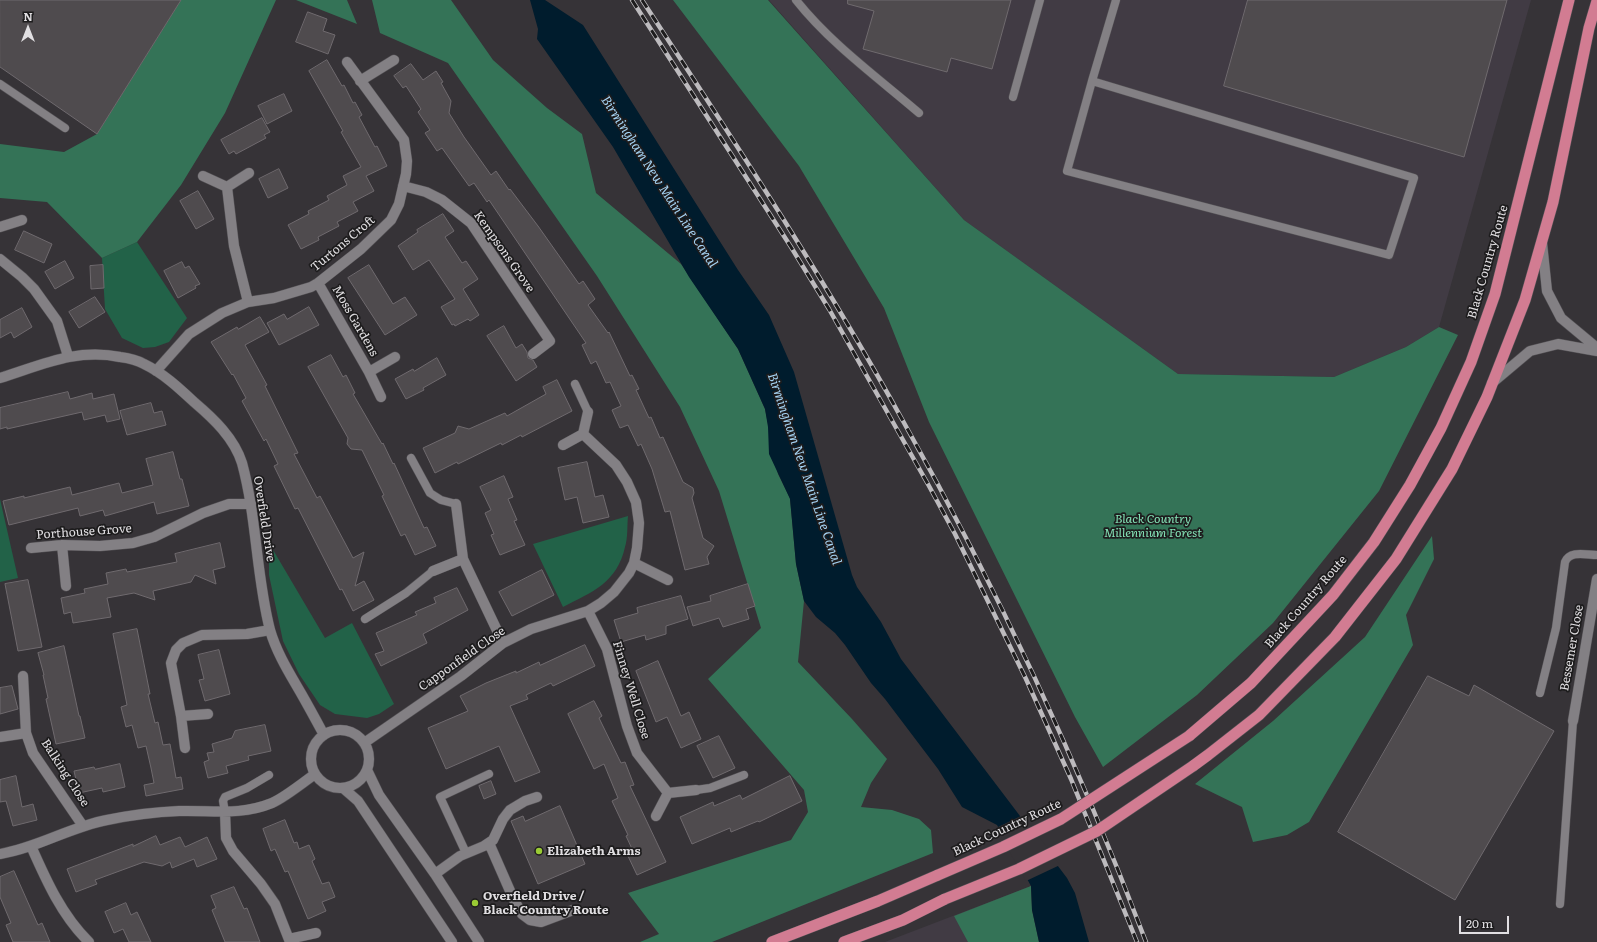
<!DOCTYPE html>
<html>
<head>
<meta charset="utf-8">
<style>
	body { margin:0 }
	#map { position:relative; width:1597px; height:942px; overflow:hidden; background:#363337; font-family:Literata,serif }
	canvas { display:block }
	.north { position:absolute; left:8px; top:8px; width:40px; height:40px; -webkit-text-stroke:3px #1d1c1d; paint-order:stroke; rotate:0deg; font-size:11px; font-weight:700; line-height:16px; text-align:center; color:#e1dfe2 }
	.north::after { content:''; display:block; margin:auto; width:14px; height:18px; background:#e1dfe2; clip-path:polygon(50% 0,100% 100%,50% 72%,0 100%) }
	.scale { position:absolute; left:1459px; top:916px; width:50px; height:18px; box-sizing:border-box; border:2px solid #e1dfe2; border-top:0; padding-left:5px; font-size:12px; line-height:14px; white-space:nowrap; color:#e1dfe2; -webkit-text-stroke:3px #1d1c1d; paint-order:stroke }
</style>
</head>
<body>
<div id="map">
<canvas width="1597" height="942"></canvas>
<div class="north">N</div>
<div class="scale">20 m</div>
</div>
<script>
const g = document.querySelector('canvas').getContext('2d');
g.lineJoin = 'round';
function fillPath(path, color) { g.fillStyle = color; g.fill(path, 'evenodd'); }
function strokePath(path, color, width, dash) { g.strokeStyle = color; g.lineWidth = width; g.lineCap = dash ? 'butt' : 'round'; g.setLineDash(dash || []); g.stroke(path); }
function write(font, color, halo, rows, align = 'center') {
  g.font = font + ' Literata,serif'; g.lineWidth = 3.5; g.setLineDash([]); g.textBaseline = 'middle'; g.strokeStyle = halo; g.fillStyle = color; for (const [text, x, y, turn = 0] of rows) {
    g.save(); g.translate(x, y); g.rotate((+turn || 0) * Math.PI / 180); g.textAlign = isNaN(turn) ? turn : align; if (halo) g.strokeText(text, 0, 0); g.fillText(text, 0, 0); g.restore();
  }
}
const built = new Path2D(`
	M 769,0 L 1531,0 L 1439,327 L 1406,347 L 1334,377 L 1178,374 L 964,220 Z
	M 1031,886 L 1032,910 L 1039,942 L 885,942 Z`);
const green = new Path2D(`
	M 137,242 L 187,318 L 169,342 L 155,347 L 143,348 L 122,338 L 105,309 L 102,258 Z
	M 0,499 L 18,578 L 0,582 Z
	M 628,516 C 627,526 628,538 625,547 C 617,583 592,592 563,607 L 533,544 Z
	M 269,543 L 325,638 L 352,623 L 394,704 L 379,714 L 367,718 L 335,714 L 320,705 L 299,674 L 283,641 L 269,575 Z`);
const forest = new Path2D(`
	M 181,0 L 276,0 L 225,113 L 181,185 L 137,242 L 102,258 L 47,202 L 0,198 L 0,144 L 64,152 L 97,134 Z
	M 296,0 L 347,0 L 357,24 Z
	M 372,0 L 451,0 L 493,60 L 547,108 L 582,134 L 596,193 L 681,264 L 738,349 L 765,409 L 778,474 L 790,498 L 796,564 L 804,601 L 798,662 L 852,719 L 887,759 L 871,783 L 861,807 L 892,810 L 919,819 L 931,830 L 933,853 L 712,942 L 640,942 L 659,934 L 628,893 L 791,840 L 808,812 L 804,790 L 708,679 L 761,628 L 719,491 L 680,407 L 597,276 L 448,63 L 380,33 Z
	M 673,0 L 768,0 L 964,220 L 1178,374 L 1334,377 L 1406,347 L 1439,327 L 1458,335 L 1379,491 L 1273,623 L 1197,695 L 1103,767 L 1075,717 L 929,422 L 884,308 L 799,166 Z
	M 1432,536 L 1434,559 L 1406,615 L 1413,645 L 1309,822 L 1287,835 L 1253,842 L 1242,807 L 1195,784 L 1273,721 L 1365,637 Z
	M 1031,886 L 1032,910 L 1039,942 L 968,942 L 954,916 Z`);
const water = new Path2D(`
	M 530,0 L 545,0 L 583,25 L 738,270 L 769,315 L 794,372 L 852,575 L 857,587 L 881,622 L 901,659 L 1067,878 L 1075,893 L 1089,942 L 1039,942 L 1032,910 L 1031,886 L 997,825 L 962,807 L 938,769 L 885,699 L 871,683 L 845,645 L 835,633 L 816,617 L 804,601 L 796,564 L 790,499 L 769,454 L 768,427 L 765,409 L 738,349 L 689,277 L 613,147 L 537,39 L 538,29 Z`);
const pier = new Path2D(`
	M 1023,815 L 1060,865 L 1026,881 L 996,828 Z`);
const building = new Path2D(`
	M 0,0 L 181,0 L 97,134 L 0,67 Z
	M 848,0 L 1011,0 L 992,69 L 951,58 L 947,72 L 863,49 L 874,11 L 848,4 Z
	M 1248,0 L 1507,0 L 1464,157 L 1224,86 Z
	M 308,12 L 327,19 L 323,31 L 335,35 L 328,54 L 296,42 Z
	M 327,60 L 342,86 L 344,85 L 353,103 L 355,102 L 362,115 L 359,117 L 375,147 L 377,146 L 387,166 L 366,176 L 374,191 L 353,202 L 358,211 L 337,222 L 339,226 L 318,237 L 319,240 L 301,249 L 288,225 L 309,214 L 308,211 L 329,200 L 327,196 L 347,185 L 343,176 L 361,167 L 341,132 L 343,131 L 309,71 Z
	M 411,64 L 423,80 L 436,71 L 443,82 L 441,83 L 451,101 L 449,113 L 464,137 L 491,175 L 496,171 L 509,190 L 510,189 L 538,226 L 579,284 L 583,281 L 595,299 L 588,305 L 608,333 L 609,332 L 630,376 L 632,375 L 639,389 L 636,390 L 649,418 L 651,417 L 660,438 L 663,437 L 683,482 L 693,488 L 694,493 L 692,498 L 703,538 L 714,546 L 707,557 L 709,564 L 685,570 L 670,511 L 665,512 L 652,469 L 641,444 L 638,446 L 628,425 L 620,428 L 612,410 L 621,406 L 610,382 L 606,383 L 596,361 L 591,364 L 582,345 L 586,343 L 489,200 L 487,202 L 474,183 L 469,186 L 442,148 L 437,151 L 425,133 L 430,130 L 418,112 L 421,109 L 406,86 L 403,88 L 394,76 Z
	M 284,94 L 292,111 L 267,124 L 258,106 Z
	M 262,118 L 270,132 L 264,135 L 266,138 L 236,154 L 234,151 L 229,154 L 221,140 Z
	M 279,169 L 288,188 L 268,198 L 259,179 Z
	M 198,191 L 214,219 L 196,229 L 180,201 Z
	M 443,214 L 454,231 L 445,237 L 462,263 L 466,261 L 478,279 L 463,289 L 479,315 L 470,321 L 468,319 L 455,326 L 454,324 L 452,325 L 441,307 L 455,299 L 429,260 L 413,270 L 398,246 L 418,232 L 417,230 Z
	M 24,231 L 52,244 L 44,263 L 15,250 Z
	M 65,261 L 74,278 L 55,289 L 45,272 Z
	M 182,262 L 185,268 L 189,266 L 200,284 L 195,286 L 196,288 L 178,298 L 164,271 Z
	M 103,265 L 104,288 L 91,289 L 90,266 Z
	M 369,265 L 393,304 L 405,297 L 417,315 L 385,335 L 348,278 Z
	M 95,297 L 105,312 L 79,328 L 69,312 Z
	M 309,307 L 319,325 L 279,345 L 267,323 L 284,314 L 287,319 Z
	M 22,308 L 32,327 L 14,338 L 11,332 L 0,338 L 0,320 Z
	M 260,317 L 269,332 L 245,345 L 267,385 L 265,386 L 298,453 L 294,454 L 317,498 L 320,496 L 353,558 L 364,552 L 355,586 L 364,581 L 374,600 L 353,611 L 342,589 L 340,590 L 298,508 L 295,509 L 274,466 L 278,464 L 266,439 L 264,441 L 242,401 L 246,398 L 233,374 L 232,375 L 211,342 L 237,327 L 238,329 Z
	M 504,326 L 516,348 L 522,344 L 527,352 L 528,358 L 533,360 L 537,367 L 516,381 L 487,336 Z
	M 331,355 L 343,377 L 346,375 L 355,393 L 353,394 L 382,444 L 383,443 L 393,464 L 394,463 L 424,528 L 427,527 L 436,546 L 415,555 L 405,534 L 401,536 L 382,496 L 384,495 L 362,450 L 351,449 L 347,444 L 348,438 L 308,367 Z
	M 437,358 L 446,375 L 423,388 L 424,390 L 406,399 L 395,379 L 413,369 L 414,371 Z
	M 557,380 L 572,411 L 522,437 L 521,435 L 502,445 L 501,443 L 458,464 L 457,462 L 435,473 L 423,448 L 455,433 L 458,426 L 469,429 L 505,413 L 507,416 L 546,394 L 543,387 Z
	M 68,392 L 70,399 L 92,393 L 93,399 L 114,394 L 120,419 L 107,422 L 105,415 L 84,420 L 82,412 L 7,429 L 7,427 L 0,429 L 0,408 Z
	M 151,403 L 154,413 L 162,411 L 166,425 L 127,435 L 120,411 Z
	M 173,452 L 180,479 L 182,479 L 189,506 L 157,514 L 154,502 L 105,516 L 103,510 L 80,516 L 78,508 L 9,525 L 3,501 L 24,496 L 24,498 L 70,487 L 72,495 L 119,483 L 122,493 L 153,485 L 146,459 Z
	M 587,462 L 595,497 L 603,495 L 609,517 L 583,523 L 577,497 L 565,500 L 558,468 Z
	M 504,476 L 513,497 L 508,499 L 517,520 L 514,521 L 525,545 L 500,555 L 491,535 L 494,534 L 485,513 L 491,510 L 480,487 Z
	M 220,543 L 225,567 L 213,570 L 216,584 L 195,575 L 191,582 L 153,591 L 155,600 L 134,593 L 107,598 L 111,617 L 73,623 L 71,612 L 64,614 L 61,598 L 85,593 L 84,589 L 108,584 L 106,573 L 126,569 L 127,572 L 177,562 L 175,554 Z
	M 542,570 L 554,595 L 512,616 L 499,592 Z
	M 28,580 L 42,647 L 18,651 L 5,584 Z
	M 748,584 L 755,606 L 746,609 L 749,619 L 723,627 L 719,618 L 693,626 L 687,607 L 711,601 L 710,596 Z
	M 457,588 L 468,610 L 423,634 L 427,643 L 381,666 L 375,654 L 384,651 L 376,633 L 417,615 L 415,612 L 436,603 L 434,598 Z
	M 681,596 L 688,619 L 666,626 L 666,634 L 646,640 L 645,635 L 621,642 L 614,620 L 638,613 L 637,608 Z
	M 137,629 L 150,694 L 148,694 L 155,723 L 158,722 L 163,745 L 170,744 L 176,778 L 181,777 L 183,789 L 146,796 L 144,785 L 154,783 L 151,768 L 146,746 L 138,748 L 132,725 L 126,727 L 121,707 L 127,705 L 113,634 Z
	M 585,645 L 595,666 L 553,686 L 551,683 L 526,695 L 528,699 L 510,706 L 540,772 L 515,782 L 499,746 L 446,769 L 428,728 L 468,711 L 460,696 L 486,683 L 516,671 L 516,673 L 539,662 L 540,665 Z
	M 64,646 L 79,716 L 80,716 L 85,738 L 56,744 L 46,699 L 48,698 L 43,675 L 44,675 L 38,653 Z
	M 219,650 L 230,694 L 205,701 L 199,680 L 204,679 L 198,655 Z
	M 658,661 L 681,716 L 689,712 L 701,739 L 681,748 L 667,717 L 656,722 L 636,671 Z
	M 1428,676 L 1469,696 L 1474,685 L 1554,731 L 1455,900 L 1338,832 Z
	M 12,686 L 18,709 L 0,714 L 0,688 Z
	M 594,701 L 602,716 L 599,718 L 621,763 L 625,762 L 634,785 L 630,786 L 666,862 L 637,875 L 627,854 L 633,851 L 626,836 L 628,835 L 612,801 L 618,798 L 604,764 L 594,769 L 568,714 Z
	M 265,725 L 271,751 L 248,756 L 249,760 L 226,766 L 228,773 L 208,778 L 204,762 L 209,760 L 207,753 L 214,752 L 212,744 L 232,738 L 235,731 Z
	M 719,736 L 735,768 L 713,778 L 697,746 Z
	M 120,764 L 125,787 L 103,792 L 102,788 L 79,793 L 74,771 L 94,767 L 95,769 Z
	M 16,776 L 22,807 L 33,804 L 37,820 L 13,826 L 6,801 L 0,802 L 0,780 Z
	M 790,776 L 802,801 L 759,822 L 758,821 L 731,832 L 730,828 L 692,844 L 680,817 L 713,802 L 714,806 L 740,795 L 742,799 Z
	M 491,781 L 496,794 L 484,799 L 479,786 Z
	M 560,806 L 585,864 L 538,884 L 511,821 L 523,816 L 525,821 Z
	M 285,820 L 294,843 L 297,842 L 299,849 L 309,845 L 315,859 L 312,861 L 322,884 L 329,882 L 335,897 L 322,902 L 326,911 L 308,919 L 288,871 L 285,872 L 275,849 L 271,851 L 263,829 Z
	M 156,836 L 160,845 L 180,837 L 185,847 L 207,837 L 217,859 L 197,867 L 194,859 L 172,868 L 170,862 L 162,866 L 144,862 L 95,880 L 97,884 L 76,892 L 67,869 L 133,844 L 133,846 Z
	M 14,871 L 38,925 L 42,923 L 50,942 L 13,942 L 6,925 L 11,923 L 0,897 L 0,877 Z
	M 234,887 L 244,909 L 247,908 L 260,942 L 225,942 L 212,910 L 216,908 L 211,896 Z
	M 126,903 L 131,915 L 137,912 L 151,942 L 129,942 L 123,929 L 114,933 L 105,912 Z`);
const service = new Path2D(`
	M 796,0 C 830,43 877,77 919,113
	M 1092,81 L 1067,171 L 1389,255 L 1414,178 L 1092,81 L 1116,0
	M 0,84 L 65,128
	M 1013,97 L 1040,0
	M 575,384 L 588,412
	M 411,458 L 430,493 L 441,500 L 456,504
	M 365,619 L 406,593 L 433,571
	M 1540,693 L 1556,628 L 1565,562 C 1570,550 1586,555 1597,555
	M 696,790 L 710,788 L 744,775
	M 225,812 L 223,801 L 225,797 L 247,788 L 269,775
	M 466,853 L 440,797 L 489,774
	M 1560,904 L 1573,721`);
const minor = new Path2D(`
	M 360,81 L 394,60
	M 203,176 L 227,187 L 234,246 L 248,302
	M 403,186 L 426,192 L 442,200 L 471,223 L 550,341 L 533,354
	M 227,187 L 249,173
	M 0,227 L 22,220
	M 1542,243 L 1547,291 L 1561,318 L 1597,348
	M 0,259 L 22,277 L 34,289 L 57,321 L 68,356
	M 318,283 L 369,372 L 381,397
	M 156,371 L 189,334 L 222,313 L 248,302 L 274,298 L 311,287 L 318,283 L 361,249 L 391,220 L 399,204 L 406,174 L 407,161 L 404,140 L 347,62
	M 369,372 L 395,357
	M 0,378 C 42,365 76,348 120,357 C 128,358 137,360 144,364 C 163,373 179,388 194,402 C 214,419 234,438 242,463 C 257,518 256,576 270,630 C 277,654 290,674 302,695 C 310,709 317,722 324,735
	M 1492,383 L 1530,351 L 1558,344 L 1597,351
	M 583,434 L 588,412
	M 456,504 L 463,559 L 503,643
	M 62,545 L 66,586
	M 31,548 L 62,545 L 100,546 L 133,543 L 154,537 L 203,513 L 229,504 L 251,504
	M 634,563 L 668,580
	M 433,571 L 463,559
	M 588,611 L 607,649 L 627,726 L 637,753 L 668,793
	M 23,676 L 26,733 L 33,753 L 83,826
	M 181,716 L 208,714
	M 1573,721 L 1597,579
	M311 759a29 29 0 1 1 58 0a29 29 0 1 1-58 0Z
	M 0,737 L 26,733
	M 364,743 L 461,676 L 503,643 L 531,629 L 588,611 L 601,603 L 614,592 L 629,573 L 634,563 L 637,548 L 639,523 L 636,502 L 627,482 L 616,465 L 583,434 L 563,445
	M 185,748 L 181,716 L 171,663 L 176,650 L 183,643 L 202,635 L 247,634 L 270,630
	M 367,770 L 379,795 L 435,874 L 479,942
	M 343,788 L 358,801 L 452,942
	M 225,812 L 226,838 L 233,851 L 261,884 L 275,904 L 290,942
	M 656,816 L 668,793 L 696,790
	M 489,843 L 514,900 L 522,914 L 530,920 L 541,922 L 573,910
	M 31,846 C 46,880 62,916 89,942
	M 0,854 C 37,848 70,827 107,820 C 131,815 155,812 179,811 C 213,810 240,816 272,803 C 284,798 304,782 315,774
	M 435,874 L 460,856 L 484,846 L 493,840 L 503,819 L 510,810 L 525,801 L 537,797
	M 289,939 L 316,933`);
const trunk = new Path2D(`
	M 1189,736 L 1251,683 L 1333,595 L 1374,542 L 1410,485 L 1441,428 L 1471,362 L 1495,294 L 1569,0
	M 1193,766 L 1208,755 L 1259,715 L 1335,637 L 1396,559 L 1452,469 L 1487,397 L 1525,300 L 1553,202 L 1589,28 L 1597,1
	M 772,942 L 878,901 L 938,875
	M 844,942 L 903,920 L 945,899`);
const rail = new Path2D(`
	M 632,0 L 791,247 L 829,309 L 929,486 L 955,534 L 1026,679 L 1071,779 L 1137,942
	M 642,0 C 732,138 823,276 903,421 C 997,588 1078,762 1146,942`);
const trunkBridge = new Path2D(`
	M 938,875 L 1003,847 L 1061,819 L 1189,736
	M 945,899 L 1019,869 L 1097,831 L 1193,766`);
const markers = [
	[539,851,4,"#9acb34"],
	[475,903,4,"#9acb34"]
];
const streetNames = [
	["Turtons Croft",343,244,-40],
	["Kempsons Grove",504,252,55],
	["Black Country Route",1488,262,-74],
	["Moss Gardens",355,321,60],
	["Overfield Drive",264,519,81],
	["Porthouse Grove",84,532,-4],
	["Black Country Route",1306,602,-49],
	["Bessemer Close",1572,648,-80],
	["Capponfield Close",462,659,-35],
	["Finney Well Close",631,690,73],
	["Balking Close",65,773,57],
	["Black Country Route",1007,828,-25]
];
const parkNames = [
	["Black Country",1153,519],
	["Millennium Forest",1153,533]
];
const poiNames = [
	["Elizabeth Arms",547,851],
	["Overfield Drive /",483,896],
	["Black Country Route",483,910]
];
const waterNames = [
	["Birmingham New Main Line Canal",659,182,57],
	["Birmingham New Main Line Canal",804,469,71]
];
fillPath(built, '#413b44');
fillPath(green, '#226248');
fillPath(forest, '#347357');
fillPath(water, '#001c2d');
fillPath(pier, '#363337');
fillPath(building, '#4f4b4e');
strokePath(building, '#6f6a6e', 1);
strokePath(service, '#555256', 9);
strokePath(minor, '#555256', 11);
strokePath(trunk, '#555256', 12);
strokePath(service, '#838084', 8);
strokePath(minor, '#838084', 10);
strokePath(trunk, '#d27c92', 11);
strokePath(rail, '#bdbbbe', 4.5);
strokePath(rail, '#1d1c1d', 3, [9]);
strokePath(trunkBridge, '#555256', 12, []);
strokePath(trunkBridge, '#d27c92', 11);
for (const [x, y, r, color] of markers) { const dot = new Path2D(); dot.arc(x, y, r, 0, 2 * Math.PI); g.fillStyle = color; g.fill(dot); strokePath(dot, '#1d1c1d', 1.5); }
write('12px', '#e1dfe2', '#1d1c1d', streetNames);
write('italic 12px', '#85e3b7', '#1d1c1d', parkNames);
write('bold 12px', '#e1dfe2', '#1d1c1d', poiNames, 'left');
write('italic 13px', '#a5d3f3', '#1d1c1d', waterNames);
</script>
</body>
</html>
